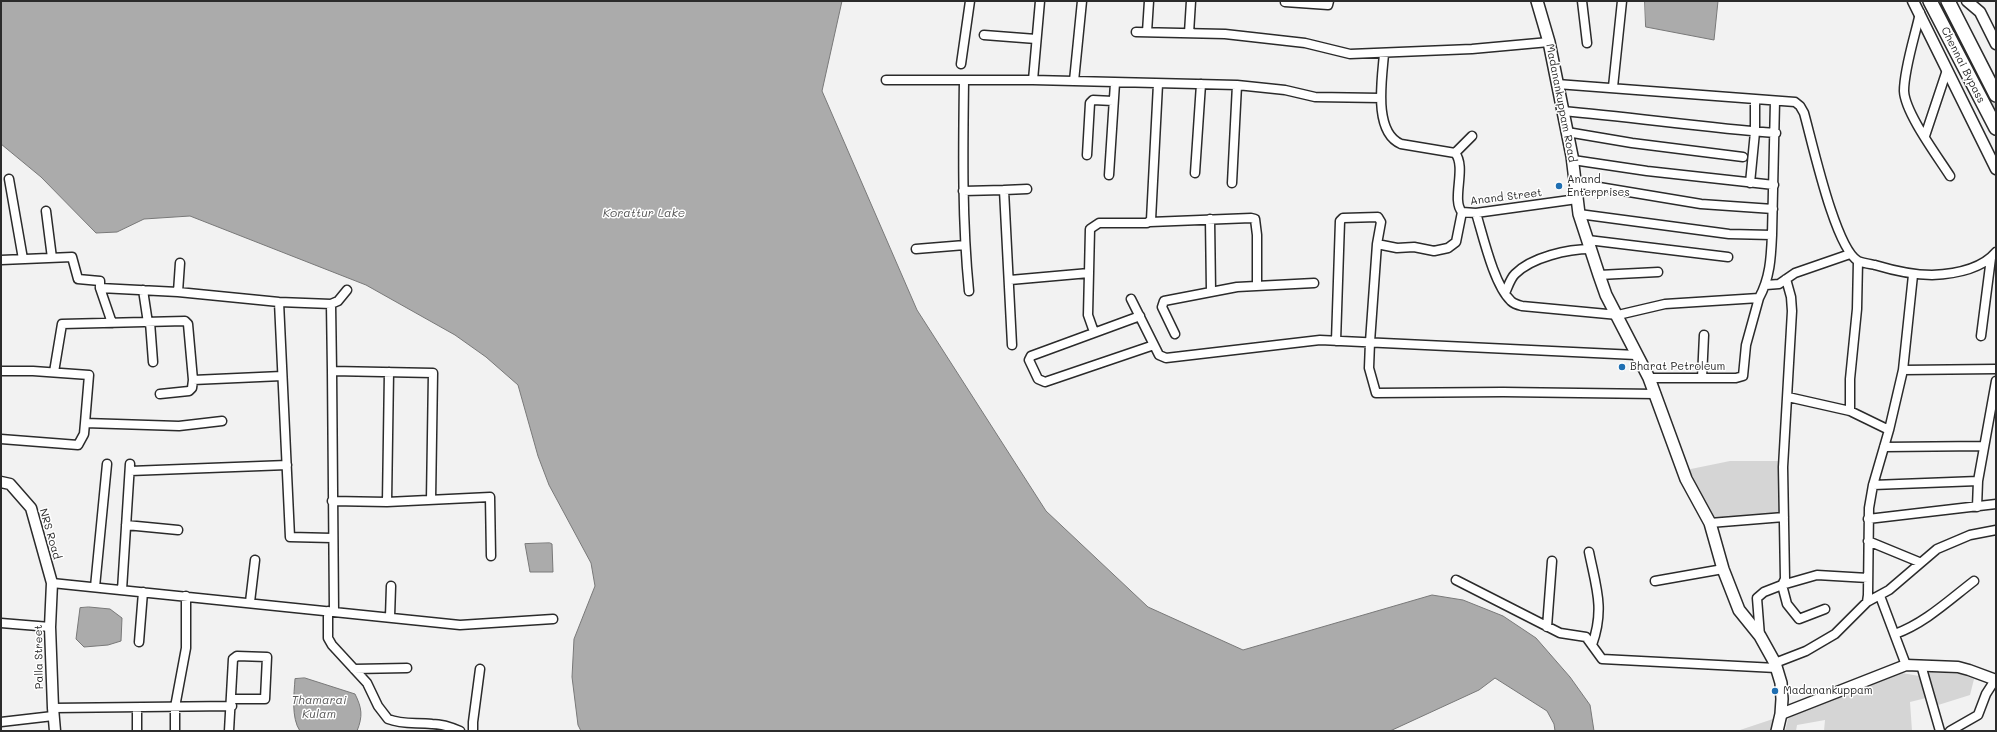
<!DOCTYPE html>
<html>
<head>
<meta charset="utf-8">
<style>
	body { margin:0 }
	#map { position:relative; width:1997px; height:732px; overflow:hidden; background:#f2f2f2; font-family:Mali,sans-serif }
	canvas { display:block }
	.frame { position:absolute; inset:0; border:2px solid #2b2b2b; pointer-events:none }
</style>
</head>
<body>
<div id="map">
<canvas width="1997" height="732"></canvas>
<div class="frame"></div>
</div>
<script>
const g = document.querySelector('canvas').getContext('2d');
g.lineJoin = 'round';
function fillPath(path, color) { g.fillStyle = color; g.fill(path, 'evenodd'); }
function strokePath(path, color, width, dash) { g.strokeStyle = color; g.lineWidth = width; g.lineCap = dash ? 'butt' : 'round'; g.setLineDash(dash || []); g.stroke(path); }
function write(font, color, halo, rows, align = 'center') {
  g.font = font + ' Mali,sans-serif'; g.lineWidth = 3; g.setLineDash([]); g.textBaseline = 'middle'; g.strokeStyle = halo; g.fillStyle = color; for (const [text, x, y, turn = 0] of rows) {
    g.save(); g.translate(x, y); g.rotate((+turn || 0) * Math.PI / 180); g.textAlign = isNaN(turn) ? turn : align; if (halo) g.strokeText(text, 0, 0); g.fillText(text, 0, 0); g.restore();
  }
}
const green = new Path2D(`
	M 1936,1 L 1944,1 L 1995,103 L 1996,121 Z
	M 1730,461 L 1782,461 L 1780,514 L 1714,518 L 1686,470 Z
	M 1930,672 L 1961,674 L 1974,679 L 1970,695 L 1935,706 L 1927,674 Z
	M 1902,673 L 1919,676 L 1926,698 L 1910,702 L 1912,731 L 1824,731 L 1825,720 L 1797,725 L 1796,731 L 1785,731 L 1788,719 L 1790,717 Z
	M 1776,718 L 1771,731 L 1737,731 Z`);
const water = new Path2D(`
	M 1,1 L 842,1 L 822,91 L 917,310 L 1046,511 L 1148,607 L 1243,650 L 1432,595 L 1463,600 L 1503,616 L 1536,638 L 1570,677 L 1590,705 L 1594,731 L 1555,731 L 1554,724 L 1547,711 L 1495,678 L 1479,690 L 1390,731 L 581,731 L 578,725 L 572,677 L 574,639 L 595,586 L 591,563 L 549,485 L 538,456 L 518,385 L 486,357 L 455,335 L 366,285 L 190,216 L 144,219 L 117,232 L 96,233 L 41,177 L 1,144 Z
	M 1645,1 L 1718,1 L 1714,40 L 1646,27 Z
	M 550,543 L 552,544 L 553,572 L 530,572 L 525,544 Z
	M 89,607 L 110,609 L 122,618 L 121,641 L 108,645 L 84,647 L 76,639 L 80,608 Z
	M 305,678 L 355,694 C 362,708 363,716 357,731 L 300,731 C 291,718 294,694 295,679 Z`);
const minor = new Path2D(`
	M 1582,1 L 1587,43
	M 1285,2 L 1328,5 L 1329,1
	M 1920,13 C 1915,36 1904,69 1904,91 C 1905,113 1938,157 1950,176
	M 1136,32 L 1225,34 L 1305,43 L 1350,54 L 1472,49 L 1549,42
	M 1147,32 L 1149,1
	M 1189,33 L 1191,1
	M 984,35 L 1036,39
	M 1384,54 C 1382,79 1373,132 1401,144 L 1455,153 C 1467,167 1451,200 1462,212 L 1476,213 L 1577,199
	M 961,64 L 970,1
	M 886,80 L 1033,80 L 1237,85 L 1285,90 L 1315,97 L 1381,98
	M 1033,80 L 1040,1
	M 964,81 C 963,151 962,221 969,291
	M 1074,81 L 1082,1
	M 1557,84 L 1795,102 L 1800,106 L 1804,113 C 1812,141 1835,248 1858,261 C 1863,263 1870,264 1875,265 C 1895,271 1912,275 1932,275 C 1954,274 1981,270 1996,252
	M 1613,87 L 1622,1
	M 1562,111 C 1634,117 1704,128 1776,133
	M 1567,132 L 1632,143 L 1743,157
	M 1925,136 L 1947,70
	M 1455,153 L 1472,136
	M 1087,155 L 1090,103 L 1093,100 L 1113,101
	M 1573,160 L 1647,171 L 1774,185
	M 1195,173 L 1201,84
	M 1109,175 L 1115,83
	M 9,179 L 23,259
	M 1232,183 L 1237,85
	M 1575,183 L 1701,204 L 1773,209
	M 1750,183 L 1755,132 L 1755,99
	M 1004,190 L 1027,189
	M 963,191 L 1004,190 L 1012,345
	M 46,211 L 52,258
	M 1476,213 C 1483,236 1494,285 1511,301 C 1514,304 1518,305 1522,306 L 1618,315 L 1665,304 L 1759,298 C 1770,278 1771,258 1772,235 L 1729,234 L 1579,214
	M 1210,219 L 1211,291
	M 1150,222 L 1251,218 L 1255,219 L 1257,235 L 1257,285
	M 1772,235 L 1775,101
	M 1588,240 L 1728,257
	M 1377,244 L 1397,248 L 1414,247 L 1434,251 L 1448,248 L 1456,242 L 1462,212
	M 916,249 L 965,245
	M 1,260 L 72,257 L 78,279 L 100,281 L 100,288
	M 180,263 L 178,292 L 279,302 L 331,304 L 338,301 L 347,290
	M 1089,273 L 1090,229 L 1099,223 L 1147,223 L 1151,220 L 1158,84
	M 1599,275 L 1658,272
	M 1010,280 L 1089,273 L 1088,315 L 1094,332
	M 1766,285 L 1779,284 L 1795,273 L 1850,254
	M 143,290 L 148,323
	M 1505,293 C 1508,287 1510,279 1515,274 C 1532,257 1568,249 1591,249
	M 1131,299 L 1159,355 L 1166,358 L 1320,340 L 1636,355
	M 279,302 L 290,537 L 332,538
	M 331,304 L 332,371
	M 1140,316 L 1031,356 L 1029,360 L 1038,379 L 1045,382 L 1154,345
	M 150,322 L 153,362
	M 112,323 L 100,288 L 178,292
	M 1175,334 L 1162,307 L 1164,301 L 1237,287 L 1314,283
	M 1981,336 L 1991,258
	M 1336,341 L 1340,221 L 1343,218 L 1378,217 L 1381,222 L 1377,244 L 1370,342 L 1369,368 L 1376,393 L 1503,392 L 1656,394
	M 1903,370 L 1996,369
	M 1,371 L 33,371 L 89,375 L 85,423 L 179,426 L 222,421
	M 54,372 L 62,324 L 185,321 L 188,324 L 193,380 L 282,376
	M 1649,378 L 1736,378 L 1743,376 L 1746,345 L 1759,298
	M 1702,378 L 1704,335
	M 160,394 L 189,391 L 192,388 L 193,380
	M 1788,397 L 1850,411 L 1889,430
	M 1850,411 L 1850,379 L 1857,309 L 1858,261
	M 1,439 L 78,445 L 84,434 L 85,423
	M 1884,447 L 1984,446
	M 130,471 L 287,465
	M 1873,485 L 1978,481 L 1996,381
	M 332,501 L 387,502 L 490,497 L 491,556
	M 387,502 L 389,372
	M 1977,507 L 1978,481
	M 1868,519 L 1996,504
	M 1710,523 L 1784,517
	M 126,525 L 178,530
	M 1868,541 L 1919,562
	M 1589,552 C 1596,587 1605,609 1592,645
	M 1456,580 L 1560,633 L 1586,637 L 1602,659 L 1776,668
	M 1655,581 L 1723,569
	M 52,583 L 460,625 L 553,619
	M 95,587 L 107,464
	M 122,590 L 130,464
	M 1880,596 L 1906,665
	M 250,602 L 255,560
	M 1867,602 L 1889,590 L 1937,549 L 1970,535 L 1996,530
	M 1825,609 L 1799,619 L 1787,604 L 1782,585 L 1817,575 L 1868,578
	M 328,611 L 328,638 L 332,645 L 367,683 L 378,706 L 388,719 C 403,725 417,722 432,724 C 442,724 451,727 460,731
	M 334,611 L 332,371 L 433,373 L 431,500
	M 390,617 L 391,586
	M 1,623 L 50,627
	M 1547,627 L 1552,561
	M 1895,634 C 1925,623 1948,601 1974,581
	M 1760,636 L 1757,598 L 1764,592 L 1782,585 L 1785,579 L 1783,467 L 1792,311 L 1791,297 L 1786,279
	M 139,642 L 143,592
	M 1775,663 L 1806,651 L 1835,634 L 1867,602 L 1868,595 L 1869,508 L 1873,485 L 1889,430 L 1903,370 L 1913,275
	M 1921,665 L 1940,731
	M 354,669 L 407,668
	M 53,708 L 232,706
	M 1,722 L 53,716
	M 137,731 L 137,708
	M 175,731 L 175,707 L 186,648 L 186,596
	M 229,731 L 233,659 L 237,656 L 267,657 L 265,699 L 232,699
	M 473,731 L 473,722 L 480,669
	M 1950,731 L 1978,715 L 1986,694 L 1995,680`);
const tertiary = new Path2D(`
	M 1913,1 L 1996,169
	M 1967,1 L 1980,12 L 1996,44
	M 1,482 L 10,484 L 31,508 L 52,583 L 50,627 L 53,708 L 55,731
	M 1781,714 L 1906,665 L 1958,667 L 1969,670 L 1996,680`);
const secondary = new Path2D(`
	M 1537,1 L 1549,42 L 1572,156 L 1579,214 L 1599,275 L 1606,295 L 1649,378 L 1686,479 L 1710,523 L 1723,569 L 1739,610 L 1760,636 L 1775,663 L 1781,683 L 1782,699 L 1781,714 L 1777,731`);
const trunk = new Path2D(`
	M 1930,1 L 1996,128
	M 1948,1 L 1996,95`);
const markers = [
	[1559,186,4,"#1f6fb2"],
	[1622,367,4,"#1f6fb2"],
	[1775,691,4,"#1f6fb2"]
];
const streetNames = [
	["Chennai Bypass",1963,65,63],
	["Madanankuppam Road",1561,103,79],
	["Anand Street",1506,197,-7],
	["NRS Road",50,534,74],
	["Palla Street",39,657,-91]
];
const poiNames = [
	["Anand",1567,180],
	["Enterprises",1567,193],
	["Bharat Petroleum",1630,367],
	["Madanankuppam",1783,691]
];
const waterNames = [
	["Korattur Lake",644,213],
	["Thamarai",319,700],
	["Kulam",319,714]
];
fillPath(green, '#d5d5d5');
fillPath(water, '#ababab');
strokePath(water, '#787878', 1);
strokePath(minor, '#2b2b2b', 11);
strokePath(tertiary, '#2b2b2b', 13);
strokePath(secondary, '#2b2b2b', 14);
strokePath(trunk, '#2b2b2b', 16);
strokePath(minor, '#fff', 8);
strokePath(tertiary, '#fff', 10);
strokePath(secondary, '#fff', 11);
strokePath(trunk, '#fff', 13);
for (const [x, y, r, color] of markers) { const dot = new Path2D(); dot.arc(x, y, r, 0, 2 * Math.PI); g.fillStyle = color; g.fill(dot); strokePath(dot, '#fff', 1.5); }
write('11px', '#2b2b2b', '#fff', streetNames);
write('11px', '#2b2b2b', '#fff', poiNames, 'left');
write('italic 12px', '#585858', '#fff', waterNames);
</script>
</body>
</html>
